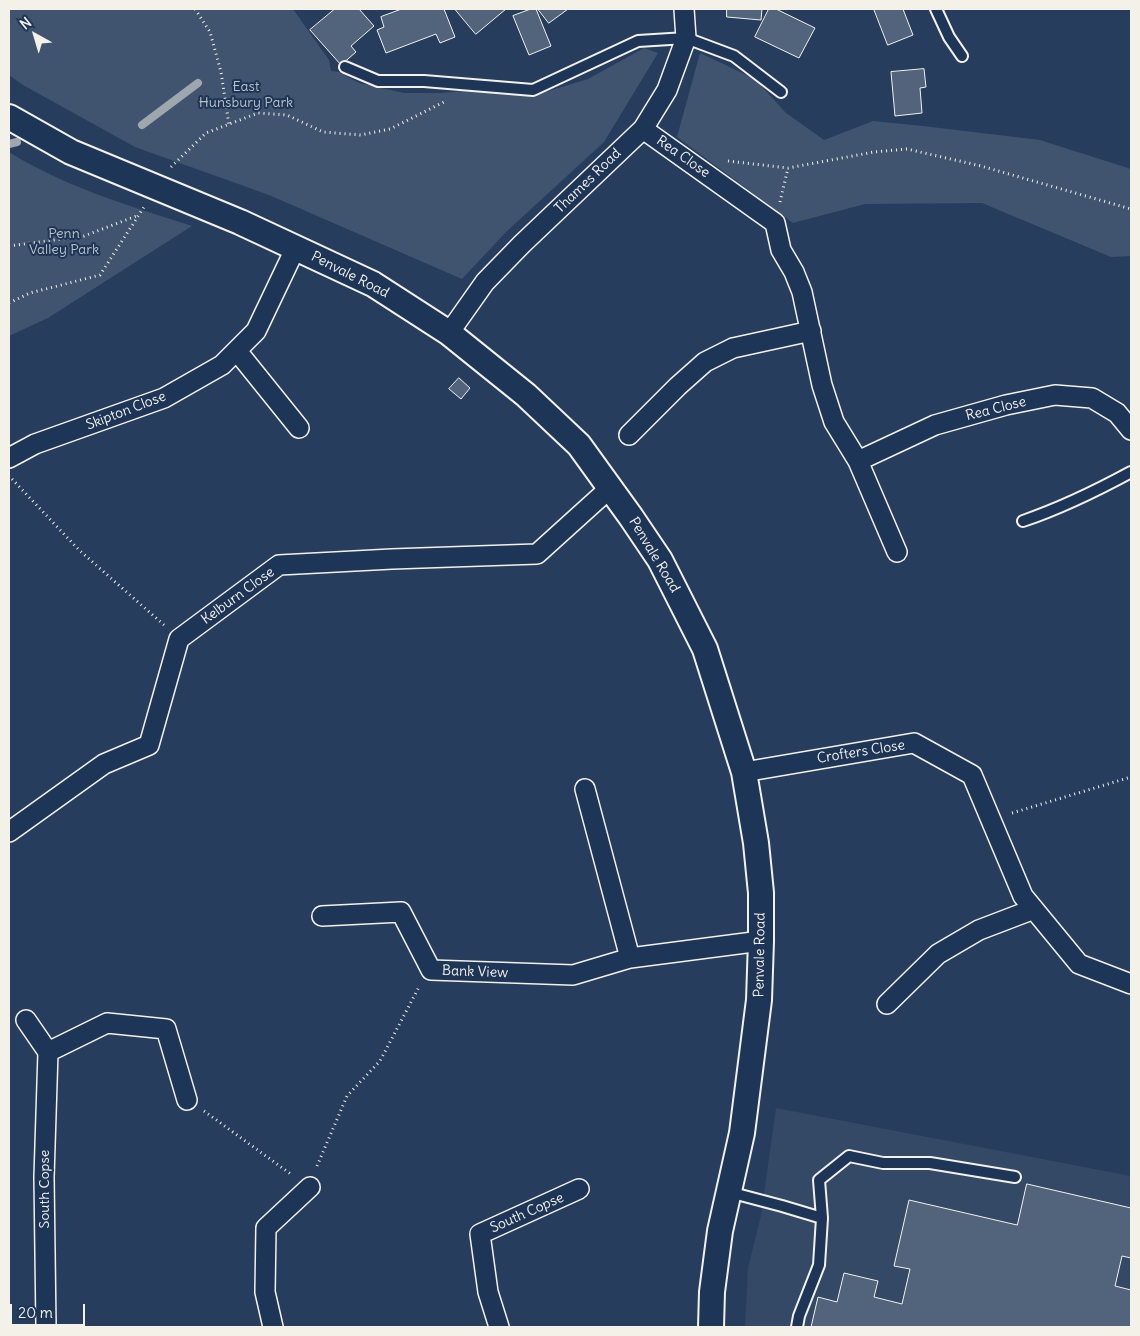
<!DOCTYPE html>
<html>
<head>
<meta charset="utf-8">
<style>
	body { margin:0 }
	#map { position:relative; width:1140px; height:1336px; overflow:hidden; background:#263d5d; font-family:Delius,sans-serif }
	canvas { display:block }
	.frame { position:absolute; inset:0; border:10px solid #f4f1e8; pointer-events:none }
	.north { position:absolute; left:10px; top:10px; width:50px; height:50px; -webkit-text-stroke:4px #1d3557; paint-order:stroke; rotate:321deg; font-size:14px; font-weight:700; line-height:20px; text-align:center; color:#f4f1e8 }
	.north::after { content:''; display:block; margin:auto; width:18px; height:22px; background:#f4f1e8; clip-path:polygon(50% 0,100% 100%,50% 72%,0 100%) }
	.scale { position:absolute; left:10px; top:1304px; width:75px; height:22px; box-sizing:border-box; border:2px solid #f4f1e8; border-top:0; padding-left:6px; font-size:15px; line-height:18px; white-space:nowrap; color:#f4f1e8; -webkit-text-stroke:4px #1d3557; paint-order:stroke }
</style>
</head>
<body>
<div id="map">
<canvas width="1140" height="1336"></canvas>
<div class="frame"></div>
<div class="north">N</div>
<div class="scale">20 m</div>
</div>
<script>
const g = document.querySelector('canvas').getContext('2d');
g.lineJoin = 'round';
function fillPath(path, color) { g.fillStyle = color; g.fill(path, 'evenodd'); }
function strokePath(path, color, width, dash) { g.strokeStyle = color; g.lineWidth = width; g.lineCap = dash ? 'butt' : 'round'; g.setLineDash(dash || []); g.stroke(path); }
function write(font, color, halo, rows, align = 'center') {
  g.font = font + ' Delius,sans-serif'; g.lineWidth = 4; g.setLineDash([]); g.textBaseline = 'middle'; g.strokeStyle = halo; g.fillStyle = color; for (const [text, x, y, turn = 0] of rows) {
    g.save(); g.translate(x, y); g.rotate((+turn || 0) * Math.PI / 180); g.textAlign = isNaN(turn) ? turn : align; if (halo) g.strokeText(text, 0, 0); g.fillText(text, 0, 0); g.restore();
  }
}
const built = new Path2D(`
	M 776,1108 L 1131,1176 L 1131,1327 L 745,1327 L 748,1268 L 761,1215 Z`);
const green = new Path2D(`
	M 9,9 L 293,9 L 329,60 L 331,71 L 339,72 L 359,83 L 404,93 L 440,93 L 475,90 L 535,95 L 588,79 L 644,48 L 658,53 L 604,142 L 506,232 L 462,279 L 269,195 L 135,147 L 23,85 L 9,75 Z
	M 700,53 L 755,79 L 786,113 L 824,140 L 873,121 L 923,126 L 1040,140 L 1131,169 L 1131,256 L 1111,257 L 982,203 L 865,204 L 793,223 L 677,137 Z
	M 9,152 C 65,187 130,206 192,226 L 48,318 L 9,336 Z`);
const stream = new Path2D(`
	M 142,125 L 198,83
	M 9,144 L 17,142`);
const building = new Path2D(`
	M 335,9 L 359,9 L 374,26 L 351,46 L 356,52 L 341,65 L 310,30 Z
	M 402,9 L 444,9 L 455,37 L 440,43 L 436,34 L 386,53 L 377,30 L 384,27 L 381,17 Z
	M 455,9 L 506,9 L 476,34 Z
	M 531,9 L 536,9 L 551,46 L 529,55 L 513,16 Z
	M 538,9 L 568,9 L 549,23 Z
	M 727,9 L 762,9 L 761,20 L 727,17 Z
	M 769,9 L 776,9 L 815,28 L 799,58 L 755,37 Z
	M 874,9 L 903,9 L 913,35 L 888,45 Z
	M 924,69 L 926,87 L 920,88 L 922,113 L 895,116 L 891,72 Z
	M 459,378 L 470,388 L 461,399 L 449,389 Z
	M 1027,1184 L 1131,1208 L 1131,1258 L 1122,1256 L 1115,1286 L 1131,1290 L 1131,1327 L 811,1327 L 818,1297 L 837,1302 L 844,1273 L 878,1281 L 874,1297 L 902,1304 L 910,1269 L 894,1266 L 909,1200 L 1017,1225 Z`);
const path = new Path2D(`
	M 195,9 L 210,32 L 221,72 L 229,125
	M 728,161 L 788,168 L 874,152 L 907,149 L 981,166 L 1131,209
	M 171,167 L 206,133 L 258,113 L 287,115 L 323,132 L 361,135 L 390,129 L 446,101
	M 780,202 L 788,168
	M 9,246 L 84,236 L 139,215
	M 9,303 L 30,293 L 100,275 L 144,207
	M 12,479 L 79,550 L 164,625
	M 1012,813 L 1131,777
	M 204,1111 L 292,1175
	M 317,1166 L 347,1096 L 380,1061 L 419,987`);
const service = new Path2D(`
	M 936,9 L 949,37 L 962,56
	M 345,67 L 378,81 L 424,81 L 533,90 L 638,41 L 686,38 L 734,56 L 781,92
	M 1023,521 C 1061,508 1096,491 1131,472
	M 729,1192 L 782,1206 L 822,1218 L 819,1265 L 799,1316 L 797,1327
	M 822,1218 L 819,1180 L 849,1156 L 883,1163 L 930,1163 L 1015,1177`);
const minor = new Path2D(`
	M 643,129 L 775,223 L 781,250 L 794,272 L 802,292 L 822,385 L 834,422 L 858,461 L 897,552
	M 449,333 L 485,282 L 522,244 L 643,129 L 667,90 L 686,38 L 684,9
	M 237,351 L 299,428
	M 629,435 L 678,386 L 705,362 L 733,348 L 811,331
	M 9,458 L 35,444 L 164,398 L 222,365 L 256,331 L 296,247
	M 858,461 L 935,425 L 1006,405 L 1055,395 L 1092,398 L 1117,413 L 1131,430
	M 744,772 L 914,743 L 972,775 L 1023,896 L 1079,964 L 1131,984
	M 585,789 L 630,958
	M 9,832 L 104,764 L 149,745 L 179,639 L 279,565 L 392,559 L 537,554 L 610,488
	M 322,916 L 401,912 L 431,970 L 573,975 L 630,958 L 761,941
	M 887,1004 L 938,954 L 979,930 L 1034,909
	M 26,1020 L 48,1052 L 44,1177 L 46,1327
	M 48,1052 L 107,1023 L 166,1029 L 187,1100
	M 273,1327 L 265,1292 L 266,1228 L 310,1187
	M 499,1327 L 488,1292 L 480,1234 L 579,1189`);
const tertiary = new Path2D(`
	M 9,117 L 71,152 L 240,222 L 373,284 L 449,333 L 526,395 L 579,445 L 631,517 L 660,560 L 705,649 L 744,772 L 756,843 L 761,893 L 761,941 L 759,1000 L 742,1133 L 720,1231 L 712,1292 L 711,1327`);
const parkNames = [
	["East",246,87],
	["Hunsbury Park",246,103],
	["Penn",64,234],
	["Valley Park",64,250]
];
const streetNames = [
	["Rea Close",683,157,35],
	["Thames Road",588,181,-44],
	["Penvale Road",350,275,27],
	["Rea Close",996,409,-14],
	["Skipton Close",126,411,-21],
	["Penvale Road",654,555,59],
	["Kelburn Close",238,596,-36],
	["Crofters Close",861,752,-9],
	["Penvale Road",760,955,-89],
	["Bank View",475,972,2],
	["South Copse",45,1189,-90],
	["South Copse",527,1213,-24]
];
fillPath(built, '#334966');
fillPath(green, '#40546f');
strokePath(stream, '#9fa7ae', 8);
fillPath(building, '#52647b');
strokePath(building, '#f4f1e8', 1);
strokePath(service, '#f4f1e8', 14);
strokePath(minor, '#f4f1e8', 22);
strokePath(tertiary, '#f4f1e8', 28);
strokePath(path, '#f4f1e8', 3, [1, 4]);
strokePath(service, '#1d3557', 10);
strokePath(minor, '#1d3557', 19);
strokePath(tertiary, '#1d3557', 24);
write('14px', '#bec2c4', '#1d3557', parkNames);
write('14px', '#f4f1e8', '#1d3557', streetNames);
</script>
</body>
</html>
